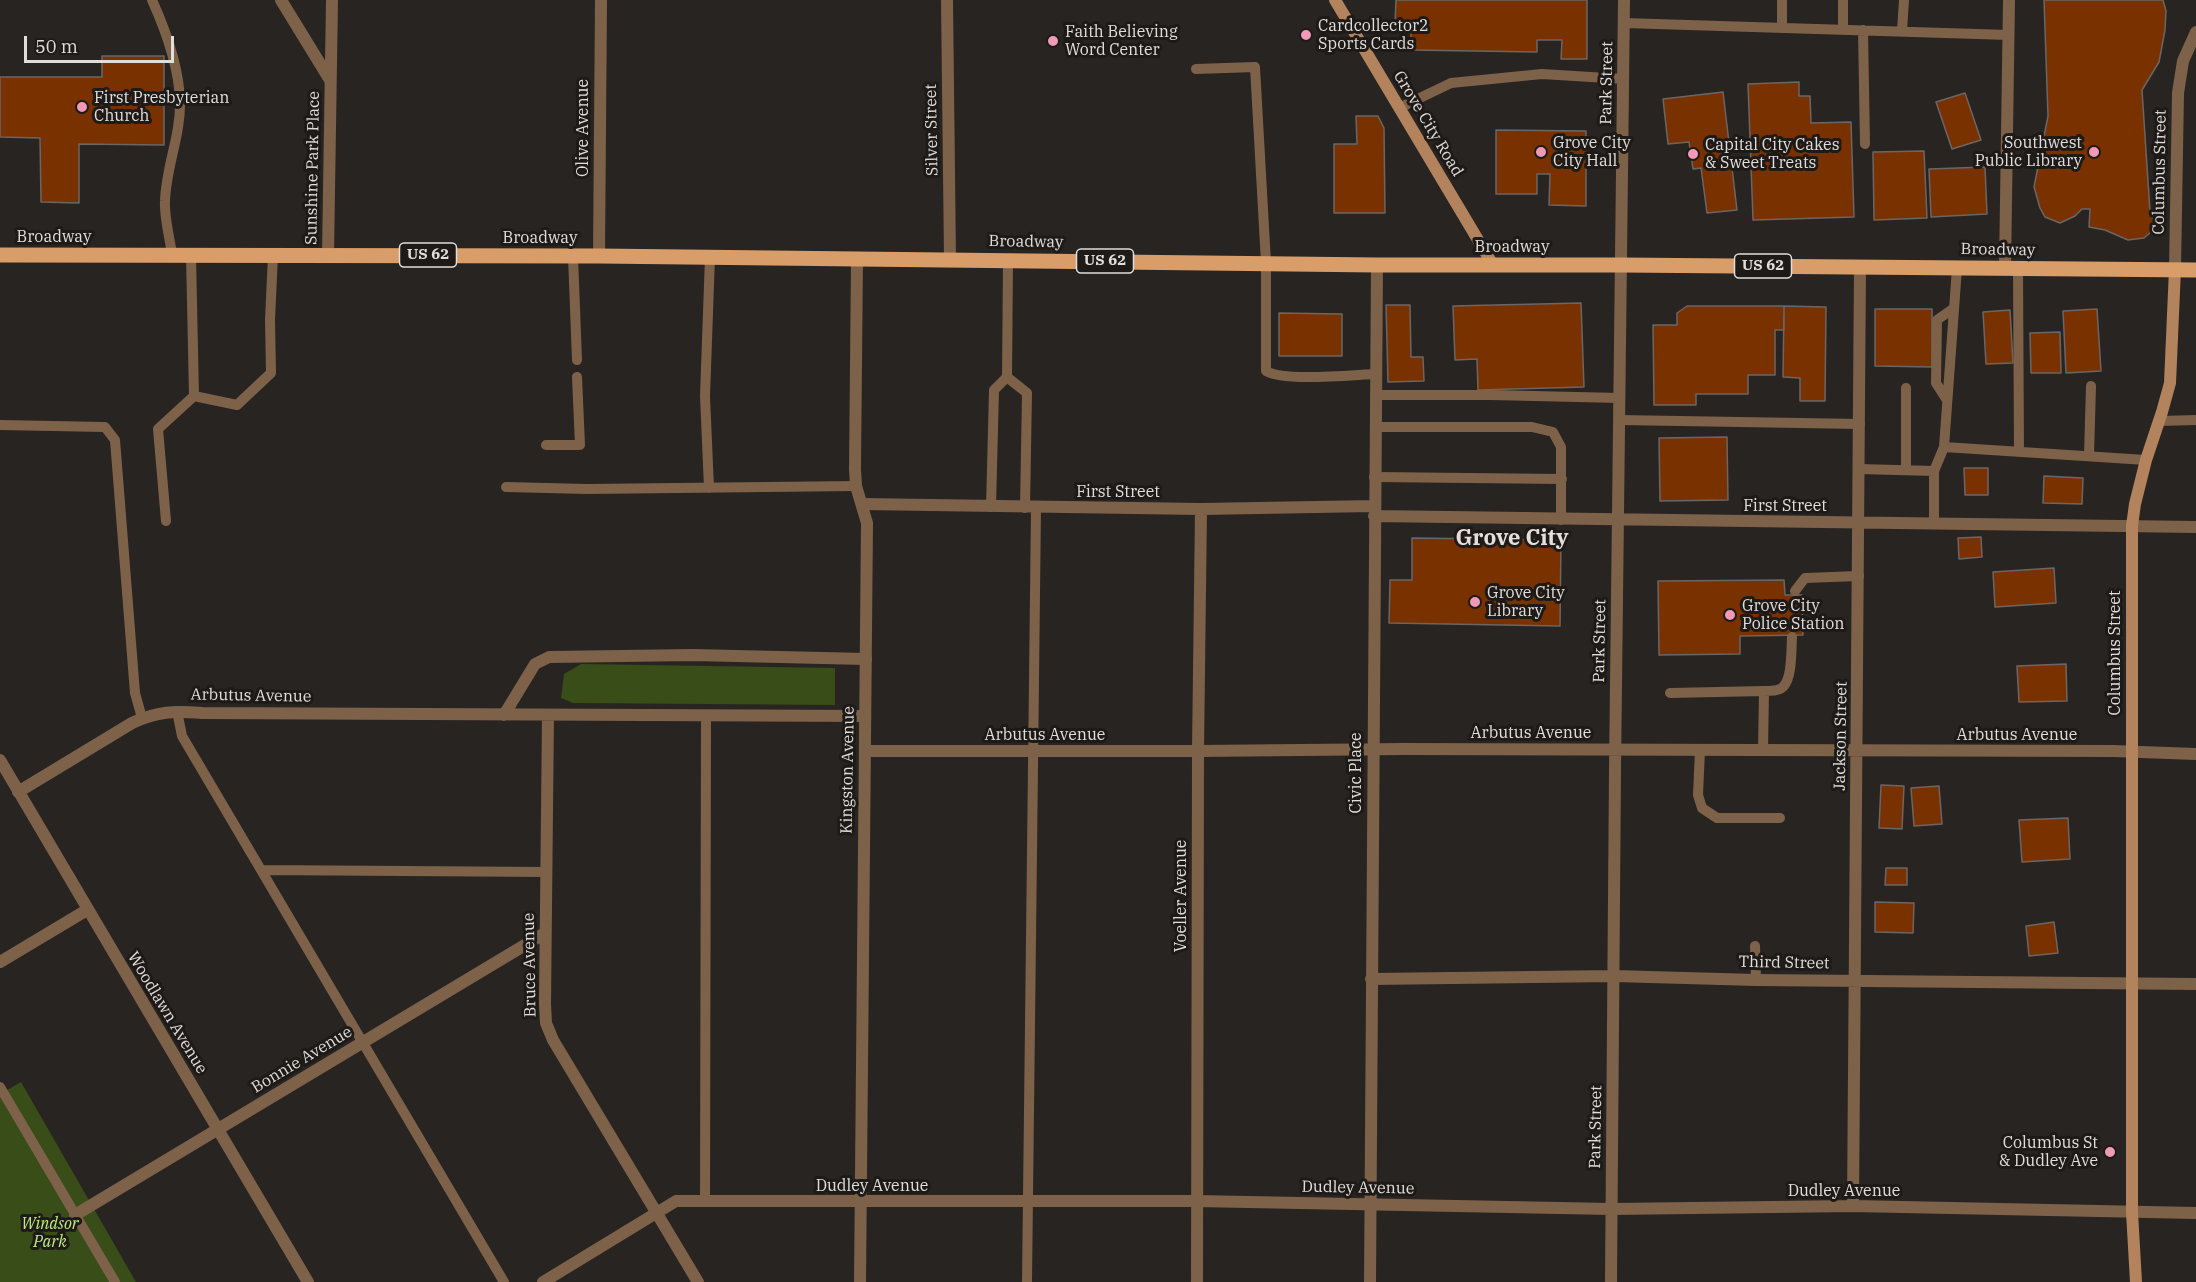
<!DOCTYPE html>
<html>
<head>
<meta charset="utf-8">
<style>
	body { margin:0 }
	#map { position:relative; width:2196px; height:1282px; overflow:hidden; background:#282422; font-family:"IBM Plex Serif",serif }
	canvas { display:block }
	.scale { position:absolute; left:24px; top:36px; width:150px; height:27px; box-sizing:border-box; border:3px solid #e0dddc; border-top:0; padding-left:8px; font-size:18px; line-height:21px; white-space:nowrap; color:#e0dddc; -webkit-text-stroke:4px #1e1a18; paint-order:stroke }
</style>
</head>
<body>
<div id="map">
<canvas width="2196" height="1282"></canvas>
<div class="scale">50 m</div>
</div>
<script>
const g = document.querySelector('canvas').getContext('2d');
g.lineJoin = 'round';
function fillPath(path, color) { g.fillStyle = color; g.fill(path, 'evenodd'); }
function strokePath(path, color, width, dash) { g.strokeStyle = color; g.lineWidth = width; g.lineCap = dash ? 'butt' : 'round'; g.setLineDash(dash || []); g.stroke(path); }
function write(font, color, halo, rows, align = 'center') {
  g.font = font + ' "IBM Plex Serif",serif'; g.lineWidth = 6; g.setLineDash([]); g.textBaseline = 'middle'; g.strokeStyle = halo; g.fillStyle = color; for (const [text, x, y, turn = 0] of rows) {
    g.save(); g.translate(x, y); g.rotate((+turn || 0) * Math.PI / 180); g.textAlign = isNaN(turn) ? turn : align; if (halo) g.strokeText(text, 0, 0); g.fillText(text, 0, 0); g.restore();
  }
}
const green = new Path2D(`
	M 581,664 L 835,668 L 835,705 L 573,703 L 561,698 L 564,674 Z
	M 21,1082 L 136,1282 L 0,1282 L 0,1094 Z`);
const building = new Path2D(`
	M 1396,0 L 1587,0 L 1587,59 L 1561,59 L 1562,40 L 1537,40 L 1537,52 L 1411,50 L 1411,22 L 1395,22 Z
	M 2044,0 L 2163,0 L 2166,11 L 2165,30 L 2159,62 L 2142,90 L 2150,212 L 2155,224 L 2151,232 L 2144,238 L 2128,240 L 2105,230 L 2089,227 L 2090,209 L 2082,209 L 2075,216 L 2060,223 L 2045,217 L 2040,208 L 2034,187 L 2048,116 Z
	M 102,56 L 164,56 L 164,145 L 79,144 L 79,203 L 41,202 L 40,138 L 0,137 L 0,77 L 102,77 Z
	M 1799,82 L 1799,96 L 1810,96 L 1811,123 L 1851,122 L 1854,217 L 1753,220 L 1748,84 Z
	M 1723,92 L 1737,210 L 1707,213 L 1701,168 L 1693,169 L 1689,142 L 1668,144 L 1663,99 Z
	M 1965,93 L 1981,140 L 1952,149 L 1936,102 Z
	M 1356,116 L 1378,116 L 1384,128 L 1385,213 L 1334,213 L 1334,144 L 1357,144 Z
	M 1496,130 L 1586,131 L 1586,206 L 1549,205 L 1550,174 L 1537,174 L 1537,194 L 1496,194 Z
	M 1924,151 L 1927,218 L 1874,220 L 1873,152 Z
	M 1985,167 L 1987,214 L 1931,217 L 1929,169 Z
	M 1581,303 L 1584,387 L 1478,390 L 1477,359 L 1455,360 L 1453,306 Z
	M 1386,305 L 1410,305 L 1411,357 L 1423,357 L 1424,381 L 1388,382 Z
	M 1687,306 L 1784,306 L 1784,330 L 1775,330 L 1775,375 L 1748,375 L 1748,394 L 1696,394 L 1696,405 L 1654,405 L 1653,325 L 1677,325 L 1677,313 Z
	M 1784,306 L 1826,307 L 1825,401 L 1800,401 L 1800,378 L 1783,377 Z
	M 1875,309 L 1932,309 L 1932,367 L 1875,366 Z
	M 2097,309 L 2101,371 L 2066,373 L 2063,311 Z
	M 2010,310 L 2013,363 L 1986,364 L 1983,312 Z
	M 1279,313 L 1342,314 L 1342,356 L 1279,356 Z
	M 2060,332 L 2061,373 L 2031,373 L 2030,333 Z
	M 1727,437 L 1728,500 L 1660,501 L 1659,438 Z
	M 1964,468 L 1988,468 L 1988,495 L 1965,495 Z
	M 2044,476 L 2083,478 L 2082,504 L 2043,503 Z
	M 1981,537 L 1982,557 L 1959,559 L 1958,538 Z
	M 1412,538 L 1561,540 L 1560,626 L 1389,623 L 1390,580 L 1412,580 Z
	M 2054,568 L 2056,603 L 1995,607 L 1993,572 Z
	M 1784,580 L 1785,595 L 1802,595 L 1803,635 L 1740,636 L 1740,654 L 1659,655 L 1658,581 Z
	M 2066,664 L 2067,701 L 2019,702 L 2017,666 Z
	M 1881,785 L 1904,786 L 1902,829 L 1879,828 Z
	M 1939,786 L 1942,824 L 1914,826 L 1911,788 Z
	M 2068,818 L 2070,859 L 2022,862 L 2019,820 Z
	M 1886,868 L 1907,868 L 1907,885 L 1885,885 Z
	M 1875,902 L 1914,903 L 1913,933 L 1875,932 Z
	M 2054,922 L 2058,953 L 2029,956 L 2026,926 Z`);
const service = new Path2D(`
	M 152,0 C 166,31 179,67 180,101 C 181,135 166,167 165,201 C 164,218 170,238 172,255
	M 1782,0 L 1782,28
	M 1843,0 L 1843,30
	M 1624,23 L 2009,35
	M 1863,30 L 1865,144
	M 1902,31 L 1904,0
	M 1196,69 L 1255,67 L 1266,263 L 1266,371 C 1284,382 1351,375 1375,374
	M 1399,108 L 1451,83 L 1542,74 L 1623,79
	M 573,256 L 577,360
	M 1957,268 L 1944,447 L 2146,460
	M 2018,268 L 2019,452
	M 1007,377 L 1027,393 L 1025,508
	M 1906,388 L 1906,470
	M 1375,395 L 1491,395 L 1620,398
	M 194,396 L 237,405 L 271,373 L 270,320 L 273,255
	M 1947,400 L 1936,383 L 1937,320 L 1954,308
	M 1619,420 L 1860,424
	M 2159,421 L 2196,420
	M 0,425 L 105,427 L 115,440 L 135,693 L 142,718
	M 1375,427 L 1532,427 L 1553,432 L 1561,447 L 1561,520
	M 546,445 L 580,445 L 577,377
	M 2089,456 L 2091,386
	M 1859,469 L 1934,471 L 1934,524
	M 1934,471 L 1944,447
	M 1374,477 L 1562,479
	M 506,487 L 587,489 L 856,486
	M 709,488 L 705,396 L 710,257
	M 991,507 L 994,390 L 1007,377 L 1008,260
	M 166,521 L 158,429 L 194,396 L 191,255
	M 1795,591 L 1805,578 L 1859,576
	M 1764,691 C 1769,691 1776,691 1780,689 C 1793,683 1791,650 1792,637
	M 1670,693 L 1764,691 L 1763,751
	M 177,711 L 182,736 L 504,1282
	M 1700,750 L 1698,795 L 1702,808 L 1717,818 L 1780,818
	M 261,870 L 546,872
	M 1755,946 L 1756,980
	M 0,1087 L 115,1282
	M 705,1201 L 706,716
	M 1027,1282 L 1036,508`);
const minor = new Path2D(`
	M 281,0 L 330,80
	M 947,0 L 950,259
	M 328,255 L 332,0
	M 599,256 L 601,0
	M 2005,268 L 2009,0
	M 863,504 L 1201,509 L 1373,506
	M 1374,516 L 2196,527
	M 504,715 L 535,664 L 549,657 L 693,655 L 866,659
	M 548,715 L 545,1004 L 546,1023 L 553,1040 L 698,1282
	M 865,751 L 1198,751 L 1403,749 L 2113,751 L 2196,754
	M 0,760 L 308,1282
	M 18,792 L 132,723 C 158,711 174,711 202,713 L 865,716
	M 0,962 L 87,910
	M 1371,979 L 1614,976 L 1756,980 L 2196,984
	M 1853,1206 L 1860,267
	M 75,1215 L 545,933
	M 543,1282 L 676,1201 L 1197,1201 L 1611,1209 L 1853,1206 L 2196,1213
	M 1197,1282 L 1198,751 L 1201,509
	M 1370,1282 L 1377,265
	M 1611,1282 L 1615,770 L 1624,0`);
const tertiary = new Path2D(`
	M 857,259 L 855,469 L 856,486 L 867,523 L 860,1282
	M 2175,269 L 2178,93 L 2183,61 L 2196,32`);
const secondary = new Path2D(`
	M 1335,0 L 1493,265
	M 2136,1282 L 2132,1212 L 2132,526 L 2135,504 L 2146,460 L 2162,412 L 2170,383 L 2175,269`);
const primary = new Path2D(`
	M 0,255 L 599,256 L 1377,265 L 1621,265 L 2196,270`);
const markers = [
	[1306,35,6,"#f09ab7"],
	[1053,41,6,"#f09ab7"],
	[82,107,6,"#f09ab7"],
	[1541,152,6,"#f09ab7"],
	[2094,152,6,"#f09ab7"],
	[1693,154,6,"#f09ab7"],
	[1475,602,6,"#f09ab7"],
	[1730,615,6,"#f09ab7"],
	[2110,1152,6,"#f09ab7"]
];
const shields = [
	[428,255,57],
	[1105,261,57],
	[1763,266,57]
];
const shieldNames = [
	["US 62",428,255],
	["US 62",1105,261],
	["US 62",1763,266]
];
const poiNames = [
	["Cardcollector2",1318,26],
	["Sports Cards",1318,44],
	["Faith Believing",1065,32],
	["Word Center",1065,50],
	["First Presbyterian",94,98],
	["Church",94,116],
	["Grove City",1553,143],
	["City Hall",1553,161],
	["Southwest",2082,143,"right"],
	["Public Library",2082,161,"right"],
	["Capital City Cakes",1705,145],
	["& Sweet Treats",1705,163],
	["Grove City",1487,593],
	["Library",1487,611],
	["Grove City",1742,606],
	["Police Station",1742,624],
	["Columbus St",2098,1143,"right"],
	["& Dudley Ave",2098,1161,"right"]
];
const streetNames = [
	["Park Street",1607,83,-89],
	["Grove City Road",1428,124,59],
	["Olive Avenue",583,128,-90],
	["Silver Street",932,130,-91],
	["Sunshine Park Place",313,168,-89],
	["Columbus Street",2160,172,-89],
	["Broadway",54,237],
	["Broadway",540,238],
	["Broadway",1026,242,1],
	["Broadway",1512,247],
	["Broadway",1998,250,1],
	["First Street",1118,492],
	["First Street",1785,506],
	["Park Street",1600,641,-89],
	["Columbus Street",2115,653,-90],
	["Arbutus Avenue",251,696,1],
	["Arbutus Avenue",1531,733],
	["Arbutus Avenue",1045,735],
	["Arbutus Avenue",2017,735],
	["Jackson Street",1841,736,-89],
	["Kingston Avenue",848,770,-89],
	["Civic Place",1356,773,-90],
	["Voeller Avenue",1181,896,-90],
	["Third Street",1784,963,1],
	["Bruce Avenue",530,965,-91],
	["Woodlawn Avenue",167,1013,59],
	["Bonnie Avenue",302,1060,-31],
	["Park Street",1596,1127,-89],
	["Dudley Avenue",872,1186],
	["Dudley Avenue",1358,1188,1],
	["Dudley Avenue",1844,1191]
];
const parkNames = [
	["Windsor",50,1224],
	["Park",50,1242]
];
const districtNames = [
	["Grove City",1512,539]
];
fillPath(green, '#384d17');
fillPath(building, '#7a3100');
strokePath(building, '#6b6664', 1.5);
strokePath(service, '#7e6149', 10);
strokePath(minor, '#7e6149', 12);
strokePath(tertiary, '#7e6149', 12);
strokePath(secondary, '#b2835c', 12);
strokePath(primary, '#d99d6a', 15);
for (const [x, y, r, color] of markers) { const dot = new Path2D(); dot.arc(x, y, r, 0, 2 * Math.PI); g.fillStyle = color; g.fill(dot); strokePath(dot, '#1e1a18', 2); }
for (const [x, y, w] of shields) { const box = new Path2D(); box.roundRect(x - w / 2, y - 12, w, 24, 4.5); g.fillStyle = '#1e1a18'; g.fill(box); strokePath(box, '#e0dddc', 1.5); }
write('bold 15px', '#e0dddc', null, shieldNames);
write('16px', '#e0dddc', '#1e1a18', poiNames, 'left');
write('16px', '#e0dddc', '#1e1a18', streetNames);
write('italic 16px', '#bfed81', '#1e1a18', parkNames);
write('bold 22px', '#e5dfdc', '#1e1a18', districtNames);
</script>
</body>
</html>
